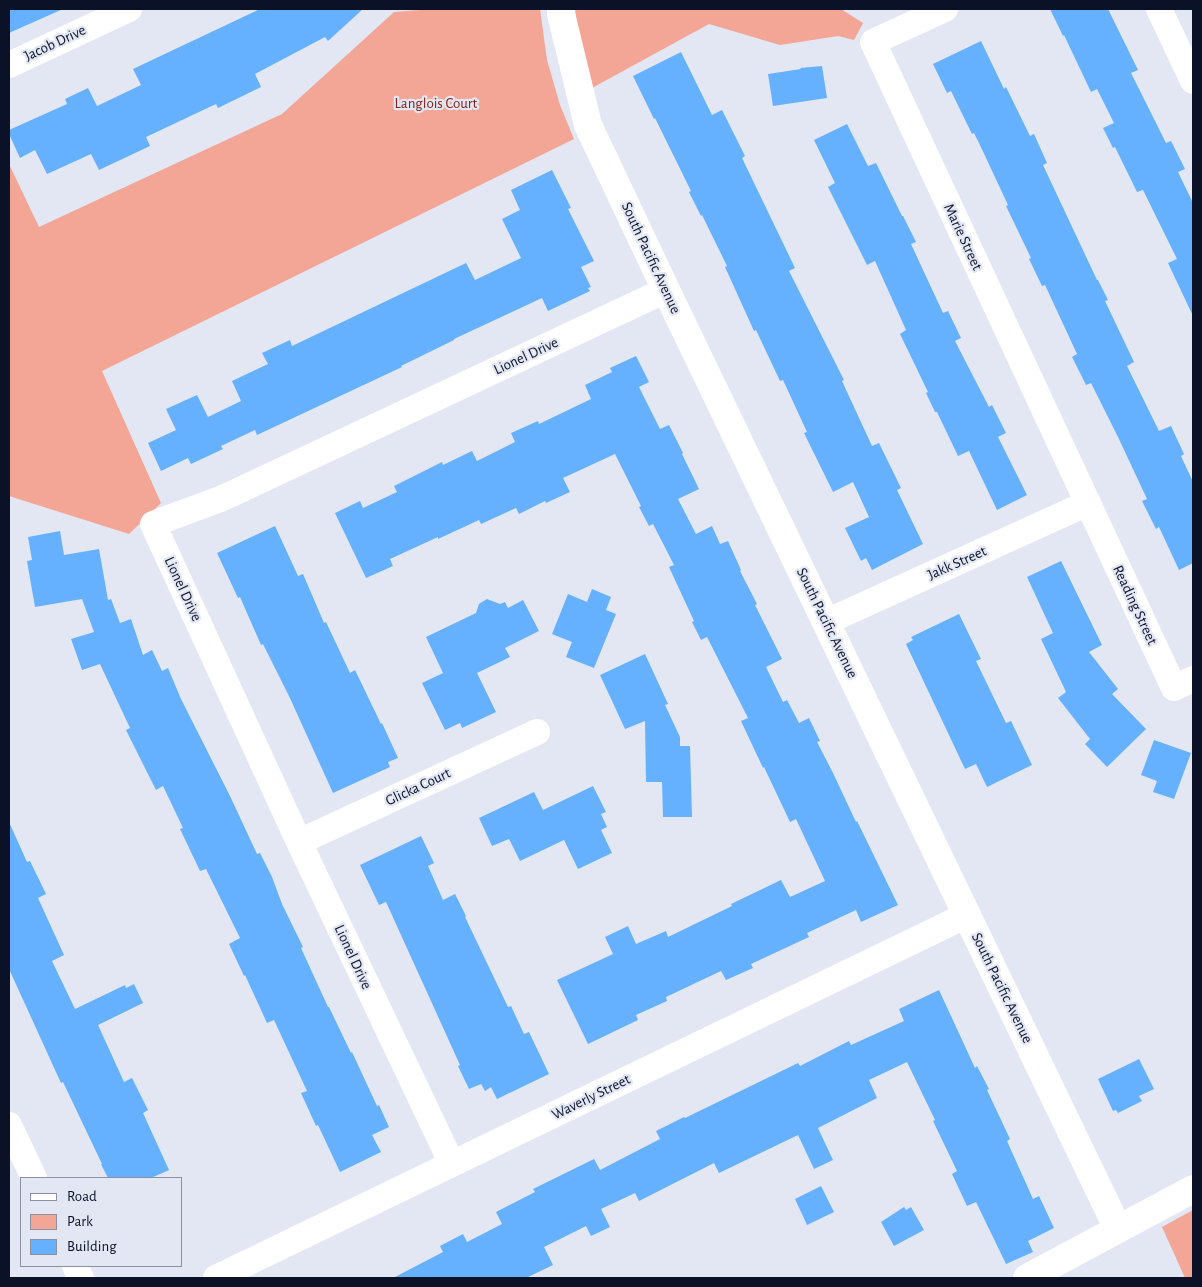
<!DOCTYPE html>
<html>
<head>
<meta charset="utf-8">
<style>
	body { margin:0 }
	#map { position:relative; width:1202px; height:1287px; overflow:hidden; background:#e2e7f3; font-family:"Alegreya Sans",sans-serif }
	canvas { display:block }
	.frame { position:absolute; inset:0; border:10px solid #0b1126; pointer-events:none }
	.legend { position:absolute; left:20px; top:1177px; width:162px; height:90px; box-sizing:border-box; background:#e2e7f3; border:1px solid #8c91a1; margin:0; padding:6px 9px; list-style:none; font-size:15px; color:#0b1126 }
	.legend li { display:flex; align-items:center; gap:10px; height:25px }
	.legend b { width:25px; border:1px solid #8c91a1 }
</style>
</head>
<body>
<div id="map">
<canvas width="1202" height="1287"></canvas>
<div class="frame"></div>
<ul class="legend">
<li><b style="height:6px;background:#fff"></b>Road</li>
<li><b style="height:14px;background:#f3a596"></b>Park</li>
<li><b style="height:14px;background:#65b1ff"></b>Building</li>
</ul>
</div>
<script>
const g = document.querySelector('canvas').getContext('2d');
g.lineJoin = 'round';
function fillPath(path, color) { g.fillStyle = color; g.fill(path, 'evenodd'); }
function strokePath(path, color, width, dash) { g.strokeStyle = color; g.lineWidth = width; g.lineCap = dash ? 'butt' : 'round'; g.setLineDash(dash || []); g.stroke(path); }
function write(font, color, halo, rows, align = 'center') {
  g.font = font + ' "Alegreya Sans",sans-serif'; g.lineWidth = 4.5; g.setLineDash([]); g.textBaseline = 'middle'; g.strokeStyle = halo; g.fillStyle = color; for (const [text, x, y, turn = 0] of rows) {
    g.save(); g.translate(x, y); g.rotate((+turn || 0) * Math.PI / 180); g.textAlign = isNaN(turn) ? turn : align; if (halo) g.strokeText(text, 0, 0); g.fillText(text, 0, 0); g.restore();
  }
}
const green = new Path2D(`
	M 433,9 L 540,9 L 547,60 L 560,105 L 574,139 L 102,371 L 161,503 L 129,534 L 9,496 L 9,164 L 39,227 L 282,114 L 394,12 Z
	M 575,9 L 841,9 L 863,23 L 854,40 L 838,36 L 780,45 L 709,24 L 592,88 L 578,31 Z
	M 1193,1210 L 1193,1278 L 1185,1278 L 1162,1227 Z`);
const building = new Path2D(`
	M 9,9 L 63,9 L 9,33 Z
	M 260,9 L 363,9 L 328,41 L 325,37 L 255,74 L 261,87 L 218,108 L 216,104 L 146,137 L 150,146 L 99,170 L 91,154 L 47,174 L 35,150 L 20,158 L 9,134 L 9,130 L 67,104 L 65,99 L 88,88 L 97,106 L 141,85 L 133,69 Z
	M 1050,9 L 1108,9 L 1138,70 L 1131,73 L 1166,143 L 1171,141 L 1185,169 L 1178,172 L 1193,203 L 1193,316 L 1168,263 L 1177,259 L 1143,190 L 1137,192 L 1115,147 L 1113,148 L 1103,128 L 1114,123 L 1097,89 L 1091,92 L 1064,35 L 1063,36 Z
	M 981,41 L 1004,89 L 1006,87 L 1030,136 L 1034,134 L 1047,163 L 1043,165 L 1097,280 L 1098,280 L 1108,300 L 1105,301 L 1134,362 L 1127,366 L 1159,431 L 1171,426 L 1184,454 L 1181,456 L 1193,482 L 1193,563 L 1179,570 L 1159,527 L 1156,529 L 1142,501 L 1147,499 L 1118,437 L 1091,383 L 1086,385 L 1072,357 L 1077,354 L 1045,285 L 1042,286 L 1029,259 L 1031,258 L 1006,206 L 1008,205 L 979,143 L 974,133 L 972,134 L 951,91 L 947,93 L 933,64 Z
	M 681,52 L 712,115 L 722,110 L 745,156 L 742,158 L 795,268 L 789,271 L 844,380 L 842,381 L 872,446 L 879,443 L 901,488 L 897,490 L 923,544 L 872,570 L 866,558 L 861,561 L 845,528 L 869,517 L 853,482 L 833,492 L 804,433 L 807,432 L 783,380 L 780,381 L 756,330 L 754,331 L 725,267 L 727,266 L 702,215 L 701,216 L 689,192 L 691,191 L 655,118 L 654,119 L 633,76 Z
	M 822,66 L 827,98 L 773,106 L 768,74 L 801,69 L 800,68 Z
	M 847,124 L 868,166 L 876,163 L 902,216 L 903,216 L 916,242 L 911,244 L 943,313 L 948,311 L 961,338 L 955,341 L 989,407 L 992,405 L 1006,433 L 998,437 L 1027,495 L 997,510 L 969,451 L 958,456 L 937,412 L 935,412 L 926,393 L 928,392 L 900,334 L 906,330 L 875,261 L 867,265 L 828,187 L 835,183 L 814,140 Z
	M 552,170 L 571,208 L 568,209 L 594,261 L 581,267 L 591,287 L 588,288 L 590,291 L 548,311 L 542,298 L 454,339 L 454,340 L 401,366 L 402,367 L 257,435 L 255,430 L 221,446 L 223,449 L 191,464 L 188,458 L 161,471 L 148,443 L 176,430 L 166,409 L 197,395 L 208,417 L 241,401 L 232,381 L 268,364 L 262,353 L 290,340 L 292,346 L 466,263 L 475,280 L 521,258 L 502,219 L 520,210 L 511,190 Z
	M 636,356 L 649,382 L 639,387 L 660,429 L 669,425 L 683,453 L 682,454 L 699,489 L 678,499 L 696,534 L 712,526 L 720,544 L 728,541 L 741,570 L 740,571 L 757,604 L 755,605 L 782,659 L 766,667 L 783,702 L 787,700 L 799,723 L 809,718 L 820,741 L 817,742 L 833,773 L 856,822 L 857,821 L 898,905 L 861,922 L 856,910 L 807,933 L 809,937 L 751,964 L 753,968 L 726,980 L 721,971 L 666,997 L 667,1001 L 636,1015 L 638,1020 L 588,1044 L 557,980 L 613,954 L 605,937 L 628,926 L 636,944 L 666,931 L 668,937 L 732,906 L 731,904 L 781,880 L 790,897 L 825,881 L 796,819 L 790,822 L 764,767 L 763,768 L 741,721 L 748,718 L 707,637 L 701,640 L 692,622 L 694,621 L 669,567 L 674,565 L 653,524 L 649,526 L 639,507 L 641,506 L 615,454 L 563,478 L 570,492 L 546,503 L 545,501 L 519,514 L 516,508 L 481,524 L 479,520 L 438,539 L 438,537 L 390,559 L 393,566 L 366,578 L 335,513 L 360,501 L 363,508 L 397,492 L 394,486 L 442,462 L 443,465 L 472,451 L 477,461 L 515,442 L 511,433 L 538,421 L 539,424 L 591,399 L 585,385 L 612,372 L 610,368 Z
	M 275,526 L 298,576 L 303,574 L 324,623 L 326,622 L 350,673 L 355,670 L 381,724 L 382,723 L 398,758 L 388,762 L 390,767 L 333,793 L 289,696 L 263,644 L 261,645 L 240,597 L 238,598 L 217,553 Z
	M 60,531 L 64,555 L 99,549 L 108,600 L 111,599 L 120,623 L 131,619 L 143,655 L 152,650 L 162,671 L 168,668 L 181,699 L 230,796 L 257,854 L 260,853 L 272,877 L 282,904 L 303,947 L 301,948 L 328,1007 L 329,1007 L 351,1053 L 352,1052 L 377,1106 L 379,1105 L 389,1127 L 372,1135 L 381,1152 L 340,1172 L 318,1125 L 316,1126 L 301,1093 L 307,1091 L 274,1020 L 267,1023 L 245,975 L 244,976 L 229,944 L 240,938 L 206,869 L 200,871 L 180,829 L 183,828 L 163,786 L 156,790 L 126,730 L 130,728 L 100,664 L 82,670 L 71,639 L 94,632 L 82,599 L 35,607 L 27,561 L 32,560 L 28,537 Z
	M 1061,561 L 1102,645 L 1089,652 L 1118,689 L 1112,694 L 1146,729 L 1107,767 L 1085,744 L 1090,739 L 1058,698 L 1066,692 L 1041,639 L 1053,633 L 1027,577 Z
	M 592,589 L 611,597 L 606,610 L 616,614 L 594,668 L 566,657 L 572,642 L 552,634 L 568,594 L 587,602 Z
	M 487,599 L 500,604 L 505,602 L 508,608 L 523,600 L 539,631 L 505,648 L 510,657 L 477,673 L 496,712 L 462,728 L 460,723 L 445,730 L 422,683 L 443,673 L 426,637 L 476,613 L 479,604 Z
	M 959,614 L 981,659 L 976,661 L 1006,723 L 1011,721 L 1032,765 L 987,787 L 976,764 L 965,769 L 906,644 L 913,640 L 911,637 Z
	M 645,654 L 668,704 L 665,705 L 680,737 L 680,746 L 690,746 L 692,817 L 663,817 L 662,782 L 646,782 L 645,721 L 625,729 L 600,675 Z
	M 1154,740 L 1191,753 L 1174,799 L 1153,792 L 1157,781 L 1141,775 Z
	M 593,786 L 606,812 L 601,814 L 607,827 L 601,830 L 612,853 L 578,869 L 564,840 L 520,861 L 509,839 L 492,846 L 479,818 L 534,792 L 543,810 Z
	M 9,822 L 27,862 L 30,861 L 46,894 L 38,898 L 64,955 L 52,961 L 75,1009 L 125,985 L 126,988 L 134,984 L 143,1003 L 98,1025 L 124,1082 L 132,1078 L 148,1110 L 143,1113 L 169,1170 L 151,1178 L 108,1178 L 101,1164 L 102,1164 L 63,1082 L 61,1083 L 9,969 Z
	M 421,836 L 434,863 L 428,866 L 443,900 L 455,894 L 466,916 L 465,917 L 508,1007 L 511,1006 L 524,1034 L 529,1032 L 549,1074 L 497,1099 L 491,1087 L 485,1091 L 481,1084 L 469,1089 L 458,1066 L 460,1065 L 386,902 L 379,905 L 360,865 Z
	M 939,990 L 975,1068 L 977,1066 L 989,1089 L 987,1090 L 1010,1139 L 1007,1141 L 1033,1199 L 1039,1196 L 1054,1228 L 1028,1241 L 1033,1252 L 1006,1264 L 976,1202 L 967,1206 L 952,1174 L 957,1171 L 933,1121 L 935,1120 L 907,1062 L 869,1080 L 877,1098 L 818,1128 L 833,1160 L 814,1169 L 798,1135 L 719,1173 L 714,1163 L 639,1201 L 635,1193 L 601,1209 L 610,1227 L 591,1236 L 586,1226 L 544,1247 L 553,1265 L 526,1278 L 393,1278 L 443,1252 L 440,1246 L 463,1234 L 467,1242 L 502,1224 L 496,1212 L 535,1192 L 533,1189 L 594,1159 L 600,1170 L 660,1139 L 656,1131 L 684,1117 L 685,1118 L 798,1063 L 800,1066 L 849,1041 L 851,1045 L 904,1021 L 899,1009 Z
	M 1139,1059 L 1154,1089 L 1139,1096 L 1142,1101 L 1118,1113 L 1116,1110 L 1113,1111 L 1098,1079 Z
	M 821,1186 L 834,1212 L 807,1225 L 795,1199 Z
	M 904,1207 L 906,1210 L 911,1207 L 924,1230 L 894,1246 L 881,1222 Z`);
const minor = new Path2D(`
	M 945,9 L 873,42 L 1174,688 L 1193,679
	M 1159,9 L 1193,81
	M 9,65 L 129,9
	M 826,622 L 1088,503
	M 299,842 L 537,732
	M 9,1125 L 34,1178
	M 452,1164 L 299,842 L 153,524 L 223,498 L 666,290
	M 75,1266 L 81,1278
	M 216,1278 L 967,915`);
const tertiary = new Path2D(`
	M 561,9 L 561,14 L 588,125 L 666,290 L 1118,1229
	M 1027,1278 L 1193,1189`);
const streetNames = [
	["Jacob Drive",55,43,-25],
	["Marie Street",963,237,65],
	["South Pacific Avenue",651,258,65],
	["Lionel Drive",526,356,-25],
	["Jakk Street",957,563,-24],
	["Lionel Drive",183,589,65],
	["Reading Street",1135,605,65],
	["South Pacific Avenue",827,623,64],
	["Glicka Court",418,787,-25],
	["Lionel Drive",353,957,65],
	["South Pacific Avenue",1002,988,64],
	["Waverly Street",591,1097,-26]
];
const parkNames = [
	["Langlois Court",436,103]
];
fillPath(green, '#f3a596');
fillPath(building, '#65b1ff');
strokePath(minor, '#fff', 26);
strokePath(tertiary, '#fff', 28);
write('15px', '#0b1126', '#e2e7f3', streetNames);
write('15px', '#842418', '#e2e7f3', parkNames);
</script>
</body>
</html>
